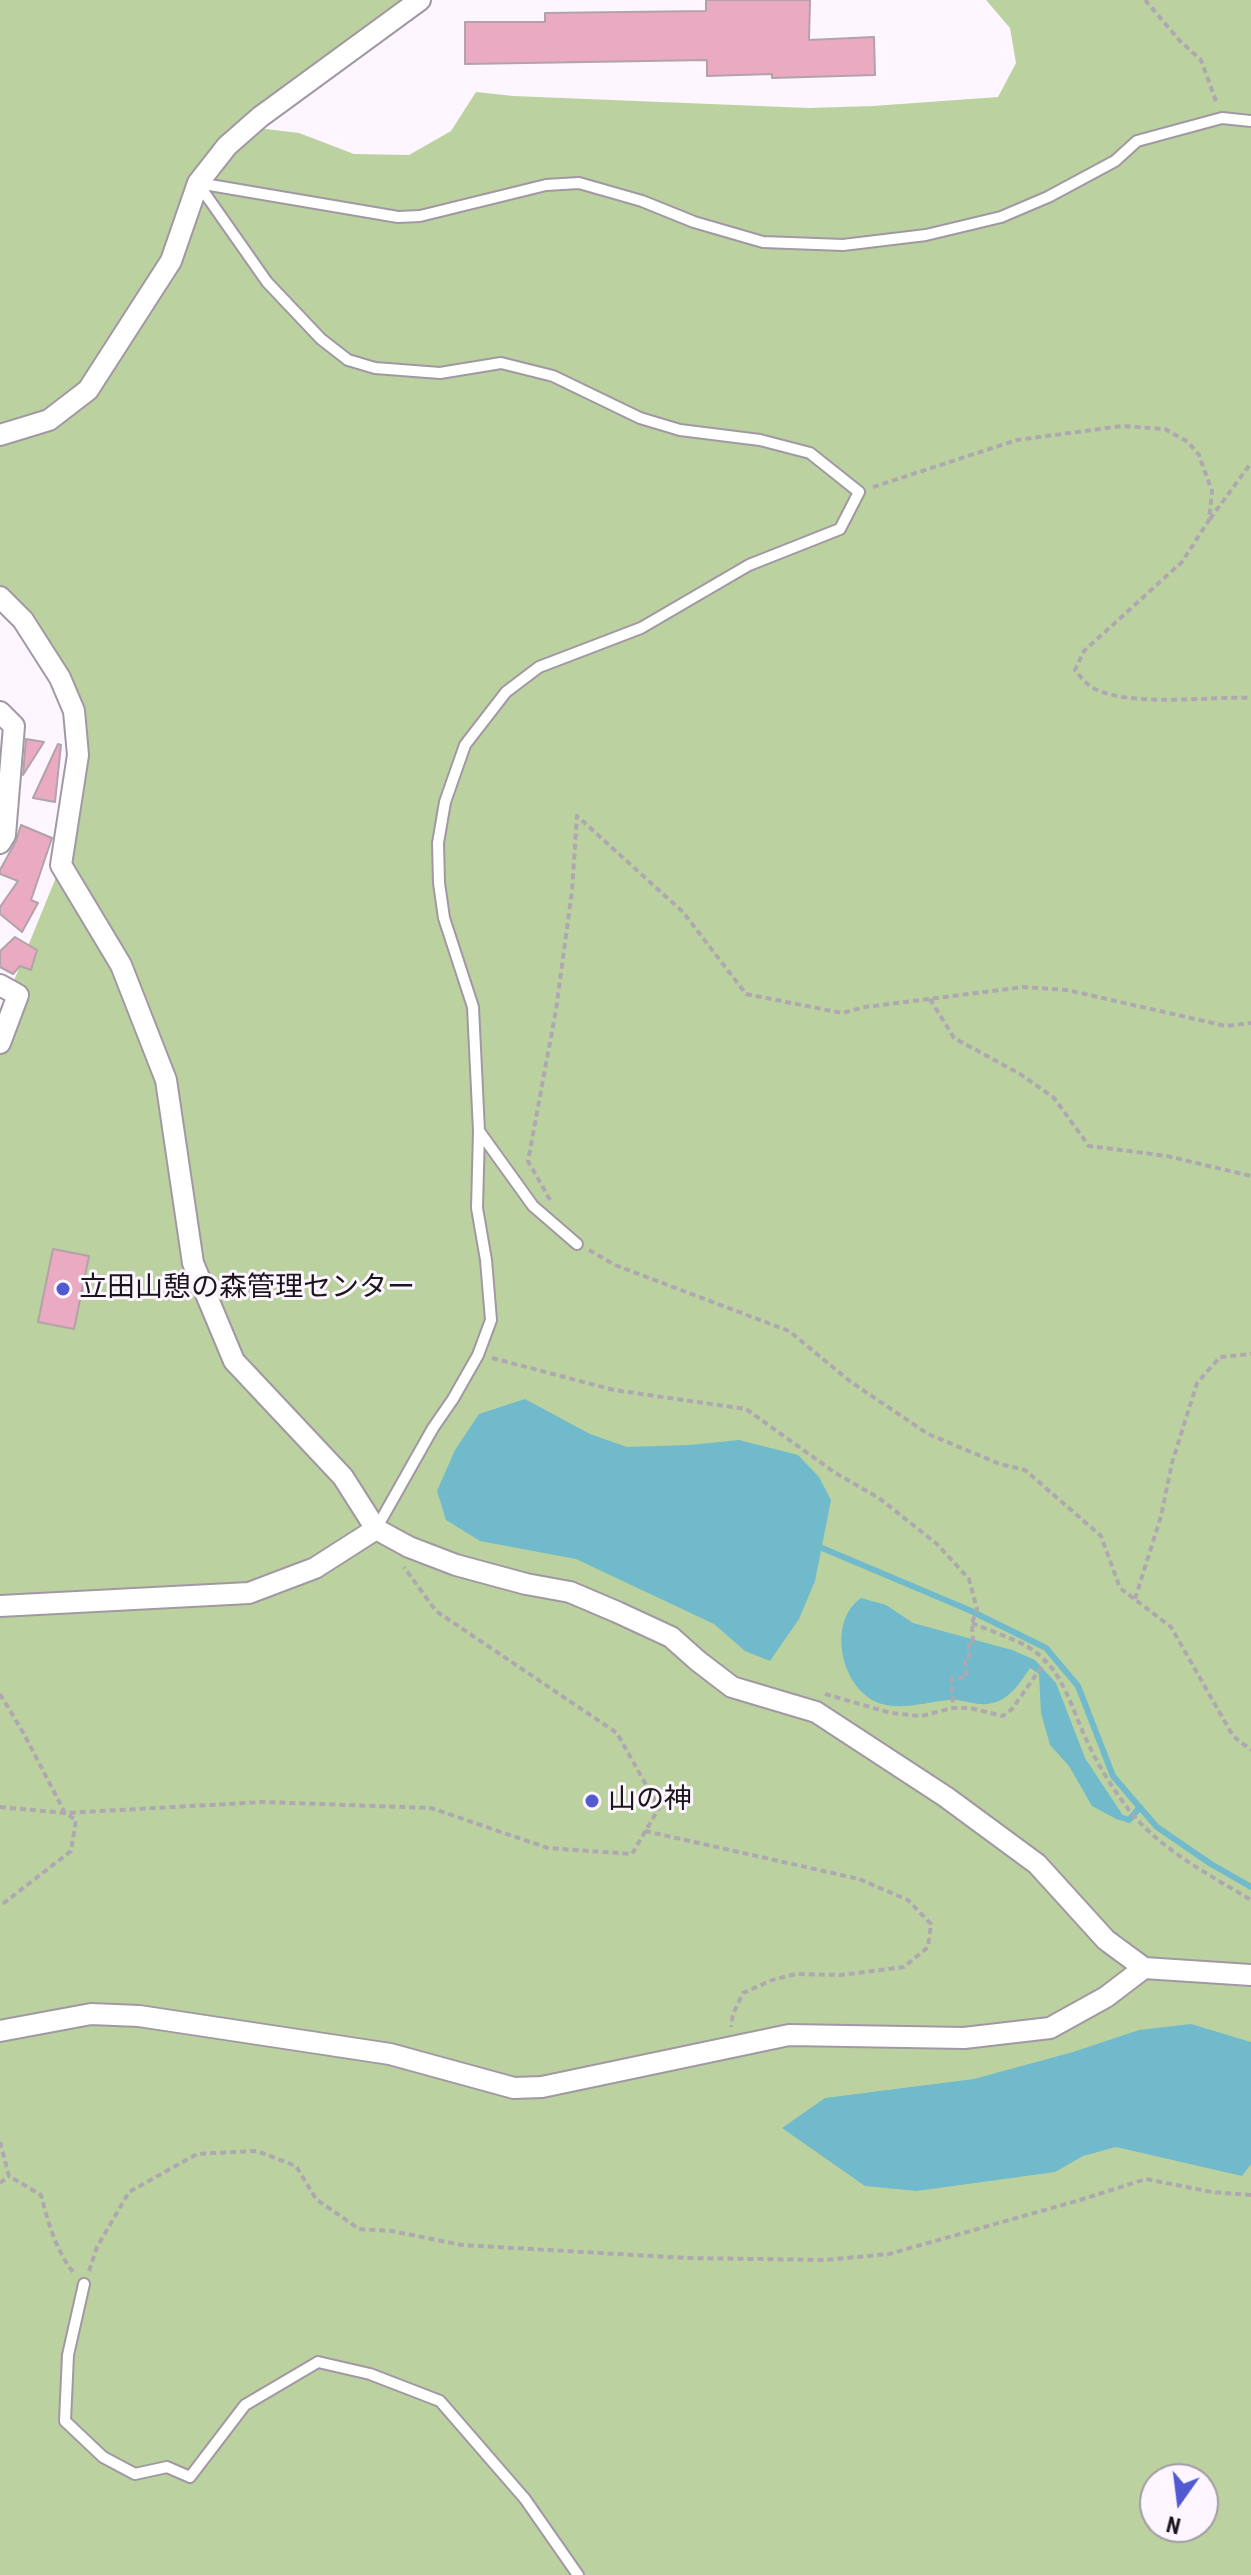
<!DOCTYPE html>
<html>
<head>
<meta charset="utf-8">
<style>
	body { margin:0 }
	#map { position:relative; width:1251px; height:2575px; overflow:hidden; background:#fdf5ff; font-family:"Roboto Condensed",sans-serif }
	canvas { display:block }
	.north { position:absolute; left:1139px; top:2463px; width:80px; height:80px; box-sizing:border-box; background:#fdf5ff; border:2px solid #a29ca4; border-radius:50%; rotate:194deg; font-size:22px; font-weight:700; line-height:32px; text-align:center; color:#1a171b }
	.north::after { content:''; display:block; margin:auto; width:28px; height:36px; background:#515ad1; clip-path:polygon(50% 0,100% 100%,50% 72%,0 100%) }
</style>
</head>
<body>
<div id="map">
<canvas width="1251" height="2575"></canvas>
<div class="north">N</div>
</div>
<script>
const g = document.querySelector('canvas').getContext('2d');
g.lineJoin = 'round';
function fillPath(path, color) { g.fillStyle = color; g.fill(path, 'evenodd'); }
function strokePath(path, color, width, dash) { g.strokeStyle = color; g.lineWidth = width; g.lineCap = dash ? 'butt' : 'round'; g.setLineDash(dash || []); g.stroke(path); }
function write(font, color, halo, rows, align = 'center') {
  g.font = font + ' "Roboto Condensed","Noto Sans JP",sans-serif'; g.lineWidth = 6; g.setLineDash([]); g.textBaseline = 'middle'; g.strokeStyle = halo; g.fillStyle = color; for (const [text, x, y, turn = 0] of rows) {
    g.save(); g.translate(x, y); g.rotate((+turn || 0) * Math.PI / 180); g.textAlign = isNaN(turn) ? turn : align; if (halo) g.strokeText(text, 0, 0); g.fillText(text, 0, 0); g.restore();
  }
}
const green = new Path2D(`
	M 0,0 L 420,0 L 250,127 L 299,133 L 354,154 L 409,155 L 451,131 L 476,92 L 513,96 L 809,108 L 873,106 L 998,97 L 1016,63 L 1010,28 L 986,0 L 1251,0 L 1251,2575 L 0,2575 L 0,1015 L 61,865 L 74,711 L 0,597 ZM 1155,2479 L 1203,2479 L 1203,2527 L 1155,2527 Z`);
const water = new Path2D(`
	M 525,1399 L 590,1434 L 627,1447 L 690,1445 L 739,1440 L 798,1455 L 819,1477 L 831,1500 L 815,1581 L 799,1619 L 770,1661 L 745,1651 L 714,1624 L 576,1559 L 480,1541 L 446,1520 L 437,1491 L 455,1450 L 479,1414 Z
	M 861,1598 L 886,1605 L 913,1623 L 1012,1650 L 1035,1660 L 1056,1683 L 1085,1758 L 1122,1814 L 1118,1820 L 1092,1806 L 1069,1766 L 1050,1745 L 1041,1713 L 1039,1674 L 1030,1668 C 1017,1687 1006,1706 979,1704 C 969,1703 959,1699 949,1700 C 927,1702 904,1710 882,1704 C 841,1692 826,1622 861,1598 Z
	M 1191,2024 L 1251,2042 L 1251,2164 L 1242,2176 L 1116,2147 L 1083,2156 L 1055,2172 L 917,2191 L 865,2186 L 782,2128 L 825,2098 L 974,2079 L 1073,2052 L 1139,2030 Z`);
const stream = new Path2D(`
	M 822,1548 L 969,1610 L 1046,1648 L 1078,1686 L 1113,1776 L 1136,1803 L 1157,1827 L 1211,1864 L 1251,1887
	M 1120,1817 L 1129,1820 L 1140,1807`);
const building = new Path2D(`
	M 706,0 L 810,0 L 809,40 L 874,37 L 875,75 L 772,78 L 772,74 L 707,76 L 707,60 L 465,64 L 465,22 L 545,22 L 545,13 L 706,11 Z
	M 26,739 L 44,742 L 23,775 Z
	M 58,744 L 61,745 L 55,802 L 33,798 Z
	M 21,825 L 52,838 L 31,900 L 38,903 L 22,932 L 0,914 L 0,907 L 18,881 L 0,874 L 0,870 L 16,841 Z
	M 15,937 L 37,950 L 31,970 L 20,966 L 13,974 L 0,967 L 0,951 Z
	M 53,1249 L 89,1256 L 74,1329 L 38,1322 Z`);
const path = new Path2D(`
	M 1145,0 L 1180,41 L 1201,60 L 1217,104
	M 873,487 L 1017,440 L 1122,426 L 1165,429 L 1188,442 L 1199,455 L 1212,491 L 1209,520 L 1182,562 L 1084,651 L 1075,670 C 1080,676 1086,684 1093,688 C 1132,708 1207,696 1251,698
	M 1210,519 L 1251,463
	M 930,999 L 954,1038 L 1020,1074 L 1054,1098 L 1089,1146 L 1167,1156 L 1251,1176
	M 550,1200 L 528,1161 L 556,1010 L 572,891 L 577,816 L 683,912 L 746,994 L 842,1013 L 865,1007 L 1024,987 L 1067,990 L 1226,1026 L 1251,1023
	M 589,1250 L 615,1265 L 789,1331 L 851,1382 L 928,1434 L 1000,1464 L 1025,1470 L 1101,1536 L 1120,1588 L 1171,1627 L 1233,1736 L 1251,1750
	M 492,1358 L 614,1390 L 746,1409 L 834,1472 L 879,1498 L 937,1544 L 969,1579 L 977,1609 L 972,1623 L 973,1641 L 969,1642 L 969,1660 L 965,1661 L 967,1677 L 952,1679 L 953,1708
	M 1135,1599 L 1161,1516 L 1172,1463 L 1197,1383 L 1220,1357 L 1251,1354
	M 972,1623 C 990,1631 1011,1637 1028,1647 C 1064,1668 1071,1709 1088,1743 C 1099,1767 1113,1789 1129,1810 C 1161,1850 1208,1874 1251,1900
	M 0,1694 L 24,1734 L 65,1813 L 76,1820 L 71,1851 L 0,1906
	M 825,1694 L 891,1713 L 921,1716 L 953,1708 L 970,1708 L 1003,1716 L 1012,1709 L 1045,1662
	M 0,1807 L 65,1813 L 264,1802 L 431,1808 L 548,1848 L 632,1854 L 659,1808 L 617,1733 L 436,1611 L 404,1567
	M 645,1831 L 859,1879 L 908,1900 L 931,1924 L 928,1947 L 904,1967 L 841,1975 L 796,1974 L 772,1980 L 743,1993 L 733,2014 L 731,2027
	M 0,2142 L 9,2176 L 41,2195 C 48,2222 56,2251 74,2273
	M 0,2183 L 9,2176
	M 89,2271 L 97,2247 L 129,2192 L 197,2154 L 257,2151 L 296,2166 L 316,2199 L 359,2229 L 392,2231 L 462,2245 L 687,2258 L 825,2260 L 889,2254 L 1080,2200 L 1146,2179 L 1212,2192 L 1251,2195`);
const lane = new Path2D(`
	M 198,183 L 398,217 L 420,216 L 546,185 L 579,183 L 642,201 L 694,222 L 763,242 L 843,245 L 926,235 L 1001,217 L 1048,197 L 1115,161 L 1137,141 L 1222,118 L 1251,121
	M 199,185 L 267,282 L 321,339 L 348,360 L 375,368 L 440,373 L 501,363 L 553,376 L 640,418 L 680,430 L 760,440 L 810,453 L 859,492 L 840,529 L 749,565 L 641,628 L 539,667 L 506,692 L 465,745 L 445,802 L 438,843 L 439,883 L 444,918 L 473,1007 L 479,1131
	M 376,1529 L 433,1428 L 453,1399 L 478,1355 L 491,1320 L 486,1260 L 477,1208 L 479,1131 L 533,1206 L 577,1244
	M 84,2284 L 68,2355 L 65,2421 L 103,2457 L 135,2474 L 167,2467 L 190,2477 L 245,2405 L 318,2362 L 370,2374 L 440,2401 L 525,2499 L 578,2575`);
const street = new Path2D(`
	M 0,435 L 49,420 L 88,390 L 171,261 L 198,183 L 227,146 L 260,117 L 420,0
	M 0,597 L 23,620 L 60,678 L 74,711 L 78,755 L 61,865 L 121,965 L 166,1080 L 193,1263 L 234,1361 L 343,1477 L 376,1529 L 409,1547 L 456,1565 L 526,1584 L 570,1592 L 617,1612 L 671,1637 L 698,1661 L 732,1687 L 816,1712 L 946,1797 L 1037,1864 L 1106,1940 L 1144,1968 L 1251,1975
	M 0,712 L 14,726 L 5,835 L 0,843
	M 0,985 L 18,995 L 0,1043
	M 0,1606 L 249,1593 L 315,1568 L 376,1529
	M 0,2031 L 91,2014 L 139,2016 L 390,2054 L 514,2088 L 542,2087 L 789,2035 L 964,2038 L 1050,2028 L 1106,1997 L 1144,1968`);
const markers = [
	[63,1289,8,"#515ad1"],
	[592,1801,8,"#515ad1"]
];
const poiNames = [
	["立田山憩の森管理センター",79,1289],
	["山の神",608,1801]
];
fillPath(green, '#bcd1a0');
fillPath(water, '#70bacb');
strokePath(stream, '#70bacb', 6);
fillPath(building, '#eaabc2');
strokePath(building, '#b2a3a8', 2);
strokePath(lane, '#a198a3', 14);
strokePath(street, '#a198a3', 24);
strokePath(path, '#aea8b0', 4, [6, 4]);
strokePath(lane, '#fff', 10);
strokePath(street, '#fff', 20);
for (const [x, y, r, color] of markers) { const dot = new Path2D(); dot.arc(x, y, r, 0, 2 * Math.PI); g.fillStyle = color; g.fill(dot); strokePath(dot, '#fdf5ff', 3); }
write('28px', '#1a171b', '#fdf5ff', poiNames, 'left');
</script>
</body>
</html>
